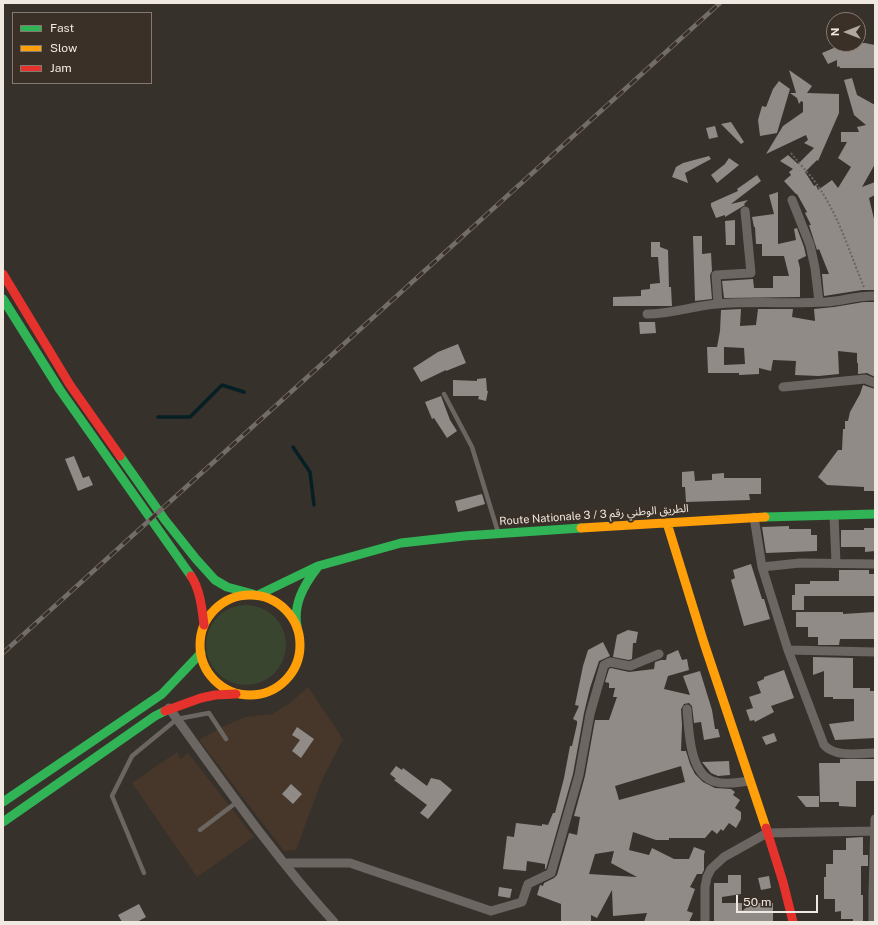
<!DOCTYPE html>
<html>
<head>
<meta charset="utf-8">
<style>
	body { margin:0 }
	#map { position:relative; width:878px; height:925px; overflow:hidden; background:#37312c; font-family:"Public Sans",sans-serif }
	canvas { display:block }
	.frame { position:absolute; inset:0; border:4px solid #f0e9e2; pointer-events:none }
	.legend { position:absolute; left:12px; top:12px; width:140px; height:72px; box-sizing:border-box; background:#3b3027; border:1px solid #837a72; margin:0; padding:5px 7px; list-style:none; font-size:12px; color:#f0e9e2 }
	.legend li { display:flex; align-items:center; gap:8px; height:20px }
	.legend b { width:20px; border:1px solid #837a72 }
	.north { position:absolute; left:826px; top:12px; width:40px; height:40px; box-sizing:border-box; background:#3b3027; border:1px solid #837a72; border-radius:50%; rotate:270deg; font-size:11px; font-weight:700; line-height:16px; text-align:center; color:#f0e9e2 }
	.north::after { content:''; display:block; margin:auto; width:14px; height:18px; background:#afa9a2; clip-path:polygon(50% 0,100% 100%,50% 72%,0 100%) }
	.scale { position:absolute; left:736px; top:895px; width:82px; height:18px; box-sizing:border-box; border:2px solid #f0e9e2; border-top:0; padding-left:5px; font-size:12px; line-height:14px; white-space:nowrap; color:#f0e9e2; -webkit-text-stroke:3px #3b3027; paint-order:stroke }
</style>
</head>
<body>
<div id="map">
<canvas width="878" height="925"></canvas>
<div class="frame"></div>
<ul class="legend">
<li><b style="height:5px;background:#30b455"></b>Fast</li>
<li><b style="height:5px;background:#ff9f0a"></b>Slow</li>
<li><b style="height:5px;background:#e5322d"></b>Jam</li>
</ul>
<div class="north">N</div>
<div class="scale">50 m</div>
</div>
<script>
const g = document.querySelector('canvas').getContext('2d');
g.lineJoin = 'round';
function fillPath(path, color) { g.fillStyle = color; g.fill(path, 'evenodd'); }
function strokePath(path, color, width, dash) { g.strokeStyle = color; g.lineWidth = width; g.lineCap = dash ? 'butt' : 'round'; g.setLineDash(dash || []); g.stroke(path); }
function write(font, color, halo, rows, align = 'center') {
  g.font = font + ' "Public Sans","Noto Sans Arabic",sans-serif'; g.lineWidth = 4; g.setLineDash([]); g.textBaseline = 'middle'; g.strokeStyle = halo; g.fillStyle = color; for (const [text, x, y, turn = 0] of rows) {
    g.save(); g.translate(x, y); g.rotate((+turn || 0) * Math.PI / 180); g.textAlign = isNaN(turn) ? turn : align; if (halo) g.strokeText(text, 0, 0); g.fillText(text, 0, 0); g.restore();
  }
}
const built = new Path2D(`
	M 308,687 L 343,739 L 321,782 L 296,850 L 284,851 L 199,740 L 222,727 L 245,717 L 272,714 L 289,704 Z
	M 177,752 L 181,759 L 188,753 L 254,837 L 197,877 L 132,783 Z`);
const green = new Path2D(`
	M206 645a40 40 0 1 1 80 0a40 40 0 1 1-80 0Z`);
const stream = new Path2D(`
	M 158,417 L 190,417 L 222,385 L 244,392
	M 293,447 L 310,472 L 314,505`);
const building = new Path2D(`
	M 865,43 L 875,45 L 875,68 L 840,68 L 839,66 L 837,67 L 837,60 L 828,64 L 822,53 L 843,44 Z
	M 789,70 L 812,86 L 807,93 L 839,94 L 839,113 L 818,161 L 817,160 L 805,172 L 814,186 L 816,185 L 818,190 L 832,180 L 838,188 L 851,167 L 838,158 L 847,142 L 841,142 L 841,132 L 859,132 L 857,127 L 866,125 L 854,115 L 844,80 L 852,78 L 857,95 L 875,105 L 875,164 L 862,187 L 875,182 L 875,195 L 869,198 L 875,223 L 875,290 L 862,290 L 824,296 L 822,274 L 829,274 L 819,249 L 817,250 L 809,225 L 811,225 L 805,213 L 807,212 L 797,194 L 796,194 L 784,181 L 791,175 L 789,172 L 793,169 L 780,161 L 788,155 L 798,164 L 814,148 L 804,143 L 808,140 L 806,135 L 766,154 L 783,126 L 803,112 L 803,102 L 801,101 L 799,104 L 797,98 L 790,93 L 796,93 Z
	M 779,81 L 790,89 L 777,133 L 760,136 L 758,120 L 762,106 L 766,107 L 773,89 Z
	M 731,122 L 744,142 L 741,144 L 721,124 Z
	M 715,126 L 718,137 L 709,139 L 706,128 Z
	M 709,156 L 711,159 L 685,173 L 688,183 L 672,177 L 676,167 L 683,163 Z
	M 729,158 L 739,165 L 717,183 L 711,175 L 725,164 Z
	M 757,175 L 761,181 L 731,204 L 748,200 L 744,204 L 745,205 L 725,217 L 725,215 L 716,218 L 711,206 L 711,203 L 738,191 L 737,189 Z
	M 778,192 L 778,244 L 796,240 L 794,229 L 797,228 L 804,247 L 806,256 L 798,260 L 800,268 L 800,297 L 724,298 L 722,281 L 753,279 L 754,288 L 773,288 L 773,276 L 789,276 L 784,256 L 762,256 L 762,244 L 756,244 L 755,227 L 754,227 L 752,217 L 774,214 L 769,195 Z
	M 735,220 L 735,245 L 726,245 L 725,221 Z
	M 693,236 L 702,236 L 702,254 L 711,253 L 712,271 L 710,275 L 712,299 L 695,301 Z
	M 651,242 L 660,242 L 660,247 L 668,250 L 669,287 L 671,287 L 672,306 L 613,306 L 613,297 L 641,296 L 641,290 L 650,289 L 650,284 L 660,283 L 658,257 L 651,257 Z
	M 864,302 L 875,302 L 875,377 L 867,373 L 858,374 L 858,363 L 857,363 L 857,353 L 838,351 L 839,374 L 819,376 L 795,375 L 796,361 L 773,360 L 771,371 L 759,368 L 759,374 L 739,375 L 739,373 L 708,373 L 707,347 L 717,347 L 720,331 L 721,310 L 741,309 L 740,326 L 756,325 L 758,309 L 793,309 L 792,317 L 815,321 L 814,309 L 834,307 ZM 724,347 L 744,348 L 745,364 L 724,365 Z
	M 639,322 L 655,322 L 656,333 L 640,334 Z
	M 458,344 L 466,363 L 446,371 L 446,370 L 421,382 L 413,368 L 438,352 Z
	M 486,378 L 487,391 L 488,391 L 486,401 L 478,399 L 479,396 L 453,396 L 453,380 L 477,381 L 477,379 Z
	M 863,385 L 875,389 L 875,491 L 864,491 L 864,487 L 827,485 L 818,477 L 838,450 L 842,450 L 843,429 L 845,429 L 845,421 L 848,421 L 850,412 L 860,394 Z
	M 441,396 L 450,420 L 457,431 L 447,438 L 434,418 L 432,419 L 425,402 Z
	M 74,456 L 83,478 L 89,476 L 93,485 L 78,491 L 65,459 Z
	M 694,471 L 695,481 L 712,480 L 712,474 L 724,473 L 724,478 L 761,478 L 761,494 L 749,494 L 750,500 L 686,502 L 685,487 L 682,487 L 682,472 Z
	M 482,494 L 485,504 L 458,512 L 455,501 Z
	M 789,526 L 789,529 L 811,529 L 811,535 L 817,535 L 817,551 L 766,553 L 762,527 Z
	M 864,528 L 875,528 L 875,551 L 865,552 L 865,547 L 841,547 L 841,530 L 864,530 Z
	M 751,564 L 762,599 L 764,599 L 770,619 L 744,626 L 731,580 L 735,578 L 733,570 Z
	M 839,570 L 869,570 L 869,574 L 875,574 L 875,596 L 804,596 L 804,610 L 792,610 L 792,595 L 795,595 L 795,584 L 810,584 L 810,581 L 839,581 Z
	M 796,612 L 843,612 L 843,614 L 875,612 L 875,639 L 840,639 L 839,645 L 818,645 L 818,637 L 808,637 L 808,627 L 796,627 Z
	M 628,630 L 638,632 L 636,643 L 633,643 L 632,659 L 629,660 L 613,657 L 617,635 Z
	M 603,642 L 610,656 L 599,661 L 590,688 L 584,713 L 573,774 L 546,869 L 545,869 L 545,864 L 527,861 L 526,871 L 503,869 L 507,836 L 514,837 L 516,823 L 542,826 L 542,824 L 548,825 L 553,813 L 555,813 L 564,778 L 570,746 L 572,746 L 577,724 L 577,721 L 573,719 L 579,706 L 575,705 L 583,666 L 588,650 Z
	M 678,650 L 682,660 L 687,659 L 689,670 L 668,676 L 664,689 L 690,695 L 683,676 L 700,671 L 712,710 L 715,729 L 718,729 L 720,737 L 704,740 L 701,722 L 694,723 L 692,706 L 689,703 L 684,704 L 681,709 L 682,725 L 681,751 L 686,751 L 690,764 L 695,774 L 703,782 L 715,788 L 731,789 L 735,792 L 733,795 L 740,800 L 735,808 L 741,812 L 741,819 L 736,828 L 729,823 L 723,831 L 721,829 L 717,834 L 712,830 L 705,838 L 669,838 L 669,840 L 656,840 L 633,832 L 629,850 L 649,855 L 652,848 L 674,859 L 689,859 L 694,847 L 705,851 L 704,855 L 704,870 L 702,874 L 697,874 L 690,887 L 695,889 L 687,911 L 693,913 L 689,922 L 644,922 L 647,913 L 613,916 L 612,890 L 597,918 L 591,915 L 591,922 L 561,921 L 561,904 L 537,895 L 540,885 L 543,886 L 544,883 L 554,878 L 557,875 L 569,833 L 577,835 L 580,817 L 574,816 L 585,776 L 595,720 L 609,720 L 617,697 L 613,697 L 615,688 L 609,688 L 609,683 L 605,682 L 609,669 L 611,668 L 629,672 L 654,669 L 655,662 L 661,660 L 666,660 L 667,655 ZM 681,766 L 685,782 L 619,800 L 615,786 ZM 614,851 L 611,863 L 637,877 L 589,874 L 595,854 Z
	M 813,657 L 853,658 L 853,688 L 870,688 L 870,691 L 875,691 L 875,738 L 835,740 L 829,724 L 854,721 L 854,699 L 833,699 L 833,697 L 824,697 L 824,671 L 813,675 Z
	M 784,670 L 794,698 L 771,706 L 774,712 L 755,722 L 754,720 L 750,721 L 746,710 L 753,708 L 749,697 L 761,693 L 757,682 L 764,679 L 764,677 Z
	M 297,727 L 314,739 L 301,758 L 292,751 L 300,740 L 292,735 Z
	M 774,733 L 777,741 L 766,745 L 762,737 Z
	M 840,759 L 874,759 L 874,781 L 856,781 L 856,807 L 839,806 L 839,802 L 820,802 L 819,763 L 840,763 Z
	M 729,761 L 730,775 L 718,776 L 711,773 L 702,762 Z
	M 396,766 L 402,770 L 403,768 L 427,786 L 431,778 L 440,780 L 452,790 L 428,819 L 420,813 L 427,805 L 394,780 L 396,779 L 390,774 Z
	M 291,784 L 302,794 L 293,804 L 282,794 Z
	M 797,796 L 819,796 L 819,807 L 806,807 Z
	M 863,837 L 863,855 L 868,855 L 868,866 L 861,866 L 861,895 L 863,895 L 863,921 L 853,921 L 853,919 L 841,919 L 841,911 L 835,912 L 835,899 L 824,899 L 824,877 L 826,877 L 826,864 L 833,864 L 833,850 L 846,850 L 846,838 Z
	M 728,875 L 741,875 L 741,894 L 722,897 L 722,903 L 742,903 L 742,911 L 752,903 L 773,903 L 773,922 L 714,922 L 714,883 L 728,883 Z
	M 769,876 L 771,888 L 761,890 L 758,878 Z
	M 499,887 L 512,889 L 510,898 L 498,896 Z
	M 139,904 L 146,917 L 137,922 L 122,922 L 118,915 Z`);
const path = new Path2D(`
	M 791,153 C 800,165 812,176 820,189 C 840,219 850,254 864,287`);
const lane = new Path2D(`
	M 444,394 L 472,447 L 498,532
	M 200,830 L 237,802
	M 144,873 L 112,796 L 132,756 L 177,719 L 209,713 L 226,739`);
const street = new Path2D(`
	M 792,200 L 810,245 L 815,268 L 819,302
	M 718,304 L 716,275 L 751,273 L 745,211
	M 647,314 C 671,314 693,306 717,304 C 753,301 790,304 827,302 C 843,301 859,295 875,296
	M 783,387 L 865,379 L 875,383
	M 834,516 L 836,563
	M 754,517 L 762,567 L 788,650 L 824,745 C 836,758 859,753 875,753
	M 762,567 L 800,563 L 875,564
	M 788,650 L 875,652
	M 169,708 C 222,781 273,855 334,922
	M 687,709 C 689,731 689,776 716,782 C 726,785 739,782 750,781
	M 284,863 L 350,863 L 491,911 L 522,902 L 528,884 L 551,873 L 579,775 L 590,714 L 604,665 L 610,662 L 630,666 L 659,654
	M 705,922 L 705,887 L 707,877 L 711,869 L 724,857 L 767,833 L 875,831
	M 873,922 L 873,894 L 875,819`);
const fast = new Path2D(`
	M 3,299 L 60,390 L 191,576
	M 120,456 L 165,520 L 196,559 L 215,580 L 227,587 L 253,594
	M 765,517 L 875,514
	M 258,595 L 318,566 L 401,543 L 464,536 L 581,528
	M 297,626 C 293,604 304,585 317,568
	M 3,802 L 162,694 L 201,653
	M 3,822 L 155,716 L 165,711`);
const slow = new Path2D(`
	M 667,523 L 704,643 L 766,828
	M 581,528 L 765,517
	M200 645a50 50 0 1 1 100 0a50 50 0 1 1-100 0Z`);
const jam = new Path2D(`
	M 3,274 L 70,385 L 120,456
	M 191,576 C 200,589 202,609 204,625
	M 165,711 L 201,698 L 215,695 L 236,694
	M 766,828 L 783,882 L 793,922`);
const rail = new Path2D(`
	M 3,653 L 720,3`);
const streetNames = [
	["Route Nationale 3 / الطريق الوطني رقم 3",594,515,-4]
];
fillPath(built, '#46372a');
fillPath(green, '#39452f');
strokePath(stream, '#061f24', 3.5);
fillPath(building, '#908b86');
strokePath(path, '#696562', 2, [2, 2]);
strokePath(lane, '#6b6662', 4.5);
strokePath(street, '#6b6662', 9);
strokePath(fast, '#30b455', 9);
strokePath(slow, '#ff9f0a', 9);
strokePath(jam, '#e5322d', 9);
strokePath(rail, '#726d68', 4.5);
strokePath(rail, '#3b3027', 3, [9]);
write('11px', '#f0e9e2', '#3b3027', streetNames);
</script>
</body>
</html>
